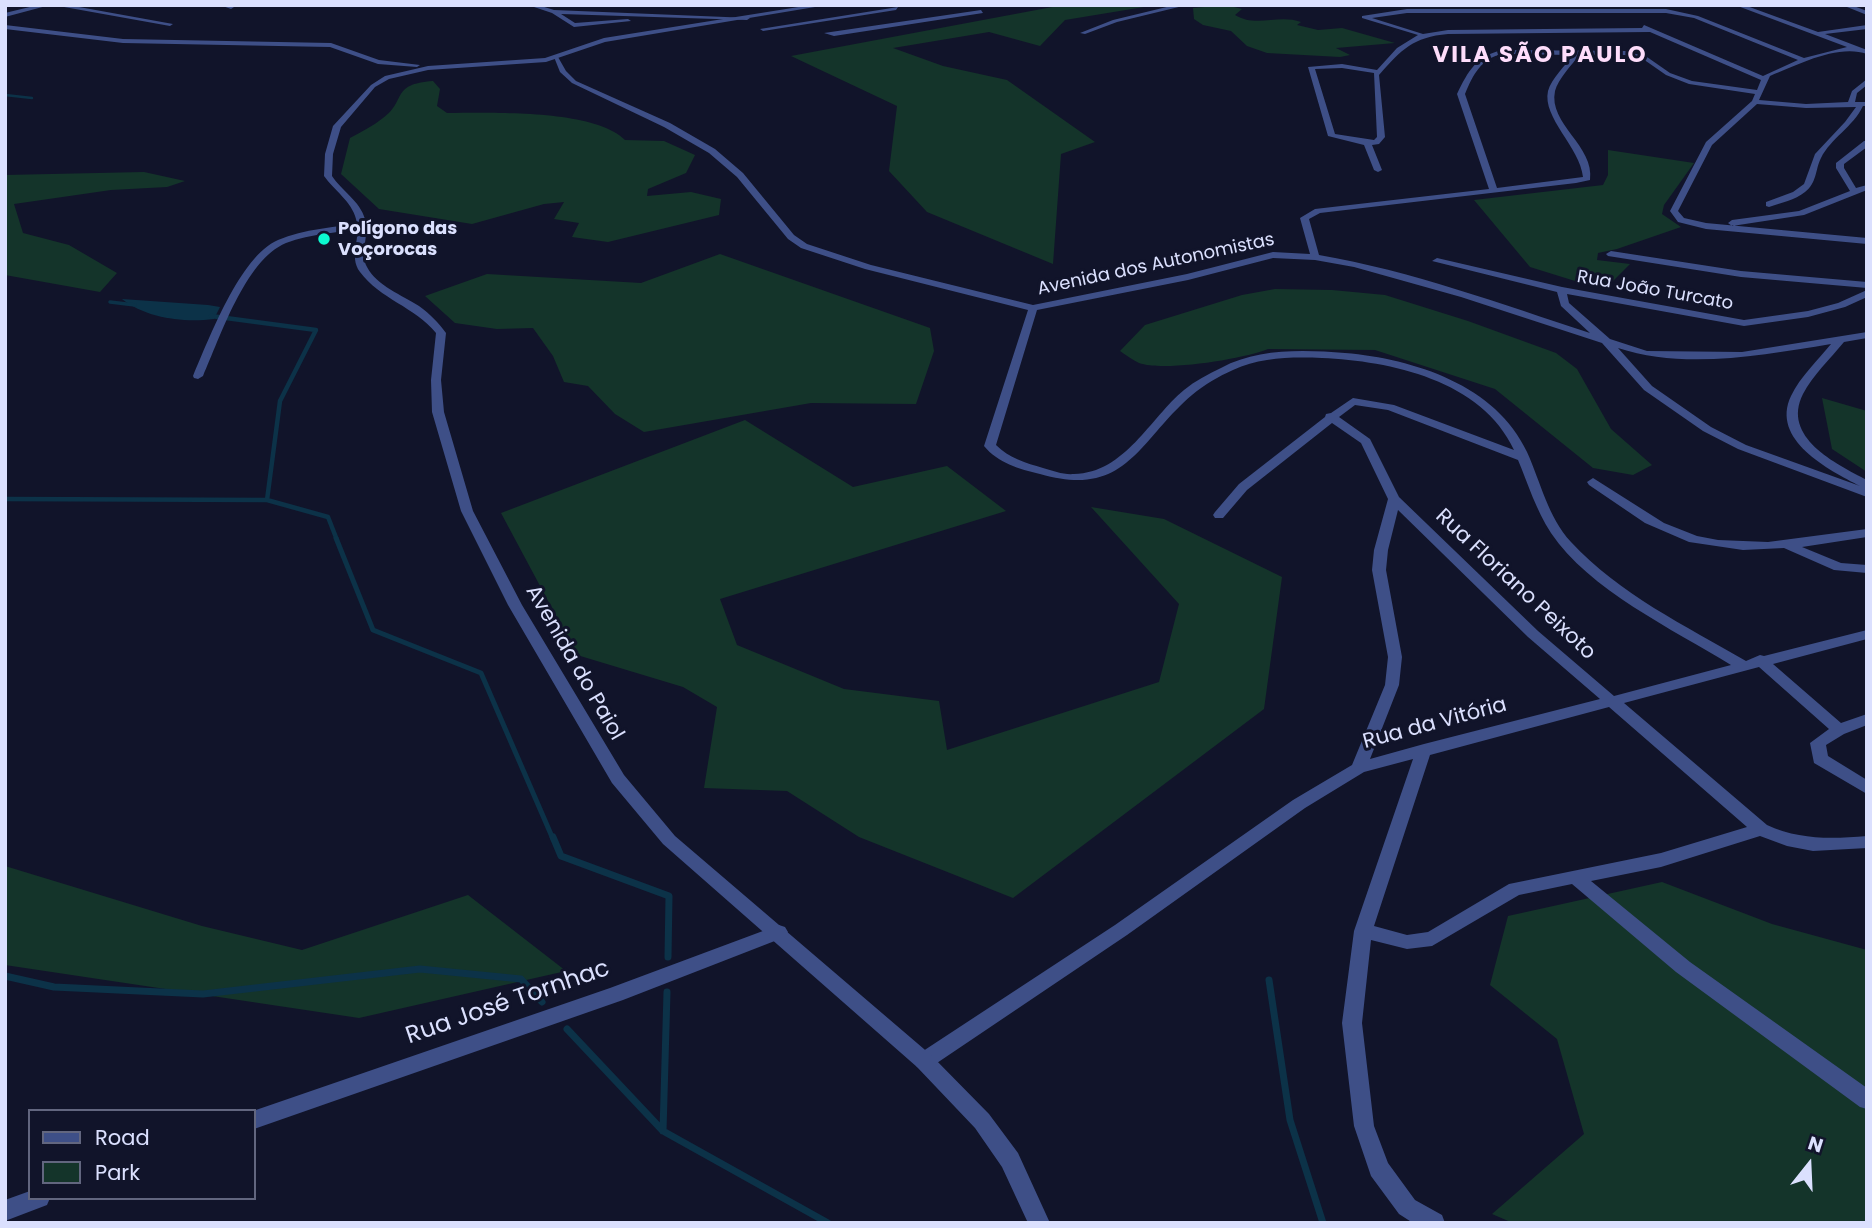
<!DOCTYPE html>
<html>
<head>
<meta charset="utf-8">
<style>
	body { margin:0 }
	#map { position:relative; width:1872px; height:1228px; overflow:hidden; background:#11142a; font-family:Poppins,sans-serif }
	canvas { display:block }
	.frame { position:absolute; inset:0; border:7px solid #dbe0fe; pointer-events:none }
	.legend { position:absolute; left:28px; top:1109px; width:228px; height:91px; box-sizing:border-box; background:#11142a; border:2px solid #62667f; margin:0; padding:9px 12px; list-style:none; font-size:21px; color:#dbe0fe }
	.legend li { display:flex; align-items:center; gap:14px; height:35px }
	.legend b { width:35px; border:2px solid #62667f }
	.north { position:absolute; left:1774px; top:1130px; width:70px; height:70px; -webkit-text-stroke:5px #11142a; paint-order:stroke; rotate:18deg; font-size:19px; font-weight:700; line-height:28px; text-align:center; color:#dbe0fe }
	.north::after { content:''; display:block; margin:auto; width:24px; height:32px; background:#dbe0fe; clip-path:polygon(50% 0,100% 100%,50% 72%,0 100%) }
</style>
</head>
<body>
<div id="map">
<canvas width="1872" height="1228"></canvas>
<div class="frame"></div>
<ul class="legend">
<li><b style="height:9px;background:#3e4f87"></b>Road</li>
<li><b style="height:19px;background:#14342a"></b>Park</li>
</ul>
<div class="north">N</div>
</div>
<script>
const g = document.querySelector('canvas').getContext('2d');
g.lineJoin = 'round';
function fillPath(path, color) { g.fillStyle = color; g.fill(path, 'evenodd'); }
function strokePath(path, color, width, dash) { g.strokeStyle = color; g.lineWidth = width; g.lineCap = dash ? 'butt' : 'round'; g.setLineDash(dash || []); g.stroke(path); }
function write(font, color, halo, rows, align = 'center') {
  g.font = font + ' Poppins,sans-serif'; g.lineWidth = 6; g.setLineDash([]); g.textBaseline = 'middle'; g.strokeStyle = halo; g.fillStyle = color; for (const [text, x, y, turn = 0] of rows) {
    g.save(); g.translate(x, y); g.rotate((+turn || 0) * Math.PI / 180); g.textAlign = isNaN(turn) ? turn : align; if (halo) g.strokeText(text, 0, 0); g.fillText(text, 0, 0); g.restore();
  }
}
const green = new Path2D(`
	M 1063,5 L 1156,5 L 1065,20 L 1040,46 L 989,32 L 893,48 L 943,66 L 1007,80 L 1095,142 L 1061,154 L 1053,264 L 927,212 L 889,171 L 897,106 L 791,56 Z
	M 1226,5 L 1242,9 L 1235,15 C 1256,28 1278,14 1301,22 L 1297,25 L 1318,30 L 1342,28 L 1395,43 L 1336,48 L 1350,55 L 1340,57 L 1267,53 L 1247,46 L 1231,31 L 1203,25 L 1194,19 L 1193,8 Z
	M 433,81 L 440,89 L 437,106 L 447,113 C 491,113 594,109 625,140 L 664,141 L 695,155 L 686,173 L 648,189 L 647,196 L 691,192 L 721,199 L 719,215 L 608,242 L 572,237 L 579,223 L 554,219 L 564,202 L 544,204 L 472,224 L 379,209 L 341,174 L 350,138 C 361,132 373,126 383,118 C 407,101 390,84 433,81 Z
	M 1608,150 L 1694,163 L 1664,205 L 1662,214 L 1681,227 L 1617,249 L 1598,253 L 1597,260 L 1630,264 L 1608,286 L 1575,281 L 1530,267 L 1474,200 L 1603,185 L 1608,175 Z
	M 144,172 L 185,181 L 167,187 L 111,190 L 14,204 L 23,233 L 69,245 L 117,273 L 100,292 L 5,275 L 5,175 Z
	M 720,254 L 930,328 L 934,351 L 916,404 L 811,403 L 644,432 L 615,414 L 588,386 L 564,382 L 553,356 L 533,328 L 497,329 L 455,323 L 425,296 L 487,274 L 641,283 Z
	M 1275,289 L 1332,290 L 1385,295 L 1468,321 L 1556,353 L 1577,369 L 1611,429 L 1652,465 L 1633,475 L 1593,468 L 1495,389 L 1375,350 L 1268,349 C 1243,359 1164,372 1139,363 C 1133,360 1126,355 1120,351 L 1145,325 L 1242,295 Z
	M 1822,398 L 1867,411 L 1867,472 L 1832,449 Z
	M 745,420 L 853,487 L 947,466 L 1006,511 L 720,599 L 737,645 L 844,689 L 939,701 L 947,750 L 1159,682 L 1179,604 L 1091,507 L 1164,519 L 1282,577 L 1264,709 L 1013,898 L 859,837 L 787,791 L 704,788 L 717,707 L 683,687 L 577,655 L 501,513 Z
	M 5,866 L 202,926 L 302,950 L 468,895 L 566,971 L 359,1018 L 5,965 Z
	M 1662,882 L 1772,924 L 1867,950 L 1867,1223 L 1513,1223 L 1492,1214 L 1584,1134 L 1557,1039 L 1490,985 L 1508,916 Z`);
const water = new Path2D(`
	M 122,299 L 208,305 L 220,307 L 214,319 C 183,323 146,318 122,299 Z`);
const streamFar4 = new Path2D(`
	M 5,95 L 32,98`);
const streamFar3 = new Path2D(`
	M 110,302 L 135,305`);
const streamFar2 = new Path2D(`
	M 211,316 L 316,330 L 280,401 L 267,500 L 328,517 L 337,540
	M 5,499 L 267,500`);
const streamFar1 = new Path2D(`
	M 336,538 L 373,630 L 481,673 L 553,839`);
const stream = new Path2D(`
	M 553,837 L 561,856 L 669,896 L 668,957
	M 5,976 L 54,987 L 203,994 L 420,969 L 521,979 L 542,1002
	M 1269,980 L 1290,1120 L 1323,1223
	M 567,1029 L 663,1131 L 828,1223
	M 663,1131 L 667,992`);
const minor = new Path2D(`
	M 38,5 L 50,5 L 5,17 L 5,13 Z
	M 53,5 L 68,5 L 173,24 L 170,26 Z
	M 220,5 L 234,7 L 231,9 Z
	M 528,5 L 538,5 L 554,10 L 750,18 L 747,20 L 561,14 L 575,23 L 628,19 L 631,21 L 574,27 L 552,13 Z
	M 1175,5 L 1187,5 L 1117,22 L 1085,34 L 1080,33 L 1113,20 Z
	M 1735,5 L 1744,5 L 1818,32 L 1867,25 L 1867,29 L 1825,34 L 1867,50 L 1867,54 C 1837,44 1798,65 1770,76 L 1759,100 L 1806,104 L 1848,102 L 1852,91 L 1867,79 L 1867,85 L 1857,93 L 1855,102 L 1867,102 L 1867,106 L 1863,106 C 1853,127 1831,138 1821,158 C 1815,170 1817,183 1805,192 C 1795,200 1781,203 1769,207 L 1766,206 L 1766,202 L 1793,192 L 1804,184 L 1815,154 L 1845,122 L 1856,107 L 1806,108 L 1757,104 L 1712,145 L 1678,211 L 1684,218 L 1706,223 L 1867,238 L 1867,244 L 1706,229 L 1678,222 L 1670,211 L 1706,142 L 1752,101 L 1755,94 L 1689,84 L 1666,75 L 1643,59 L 1625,55 L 1579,55 C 1572,65 1558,79 1555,91 C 1548,124 1595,146 1590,180 L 1576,183 L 1320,213 L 1309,219 L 1319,255 C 1412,271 1501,304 1590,333 L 1561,306 L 1557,292 L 1432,261 L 1437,258 L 1562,287 L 1744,320 L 1808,311 L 1838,303 L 1867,290 L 1867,297 L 1845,307 L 1808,317 L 1744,326 L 1567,294 L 1569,303 L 1610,339 L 1647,351 L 1742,352 L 1867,332 L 1867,338 L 1844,342 C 1830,359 1813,375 1803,394 C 1781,437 1836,464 1867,480 L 1867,497 L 1738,449 L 1703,431 L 1644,390 L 1602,343 L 1461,297 L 1354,267 L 1315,260 L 1273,258 L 1188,280 L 1037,310 L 996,445 C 1009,458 1026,463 1043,468 C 1053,471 1064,475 1074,474 C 1125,473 1150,418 1184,390 C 1195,381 1208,374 1221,368 C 1258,348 1304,350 1345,353 C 1414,359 1496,385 1527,452 C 1541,483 1548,517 1571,542 C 1619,594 1686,626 1746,661 L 1760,655 L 1764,656 L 1867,630 L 1867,639 L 1773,664 L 1841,723 L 1867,714 L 1867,725 L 1844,734 L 1826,745 L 1828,756 L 1867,780 L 1867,794 L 1814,763 L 1810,743 L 1829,729 L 1759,667 L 1624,703 L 1767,825 C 1800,840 1831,839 1867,836 L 1867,848 L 1813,851 L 1787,846 L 1760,836 L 1661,867 L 1591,881 L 1690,962 L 1867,1088 L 1867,1109 L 1860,1107 L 1676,972 L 1572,884 L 1519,895 L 1432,946 L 1407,949 L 1371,940 L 1362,1023 L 1374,1126 L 1388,1163 L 1415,1200 L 1442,1215 L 1445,1223 L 1413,1223 L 1399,1214 L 1371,1176 L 1354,1126 L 1342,1023 L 1354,931 L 1413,759 L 1364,772 L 1305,808 L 1127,935 L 931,1067 L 924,1070 L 917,1067 L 914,1061 L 917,1055 L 1115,925 L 1293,800 L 1352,765 L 1385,685 L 1388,657 L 1372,570 L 1374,550 L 1388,499 L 1361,443 L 1332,423 L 1247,490 L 1223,518 L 1215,518 L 1213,515 L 1215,512 L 1239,484 L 1325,417 L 1326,414 L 1331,413 L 1353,398 L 1394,405 L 1514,450 C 1482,380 1390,361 1322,358 C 1292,357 1261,357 1233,370 C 1219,376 1204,385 1192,395 C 1138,441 1127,499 1040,474 C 1019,469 998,463 984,446 L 1028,310 L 865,269 L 801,248 L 788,239 L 737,177 L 709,153 L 664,127 L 572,83 L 560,72 L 554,57 L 558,57 L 566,71 L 576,81 L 670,123 L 715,149 L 743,173 L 794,235 L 807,244 L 871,265 L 1033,305 L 1187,274 L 1273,252 L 1310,254 L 1300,218 L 1315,209 L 1489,189 L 1457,94 C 1468,71 1477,55 1503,50 L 1625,51 L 1647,57 L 1670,73 L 1692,81 L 1757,90 L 1761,80 L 1650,32 L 1448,34 C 1413,37 1401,50 1379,75 L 1385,137 L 1379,144 L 1372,145 L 1382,170 L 1378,172 L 1374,170 L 1364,145 L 1328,136 L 1308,67 L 1342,64 L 1377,70 L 1397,48 L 1418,35 L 1362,18 L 1362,16 L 1407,9 L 1666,9 L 1698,16 L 1804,58 L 1847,47 ZM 1407,13 L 1666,13 L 1694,18 L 1798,60 L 1763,76 L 1644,25 L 1642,28 L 1448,30 L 1423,34 L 1372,18 ZM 1503,54 L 1573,55 C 1566,65 1551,79 1548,91 C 1542,118 1580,147 1583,177 L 1497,188 L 1465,94 C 1473,75 1481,58 1503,54 ZM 1342,68 L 1374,73 L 1377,137 L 1374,140 L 1335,134 L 1315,69 ZM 1831,344 C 1818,360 1800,377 1791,396 C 1770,440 1829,470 1860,486 L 1746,445 L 1711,427 L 1652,386 L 1618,348 C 1684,370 1764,355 1831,344 ZM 1355,405 L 1388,410 L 1518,460 C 1528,484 1536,510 1551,533 C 1588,589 1674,630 1731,665 L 1614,696 L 1538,631 L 1399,497 L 1370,439 L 1339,417 ZM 1398,510 L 1528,637 L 1600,699 L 1424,744 L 1370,759 L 1399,685 L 1402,657 L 1386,570 L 1388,550 ZM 1609,707 L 1747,827 L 1661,853 L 1509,884 L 1428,932 L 1407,935 L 1374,926 L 1430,755 Z
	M 1842,5 L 1851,5 L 1867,11 L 1867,15 Z
	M 898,7 L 896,10 L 763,31 L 760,29 Z
	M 981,10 L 983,13 L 834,36 L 824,33 Z
	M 1864,141 L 1867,141 L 1867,147 L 1844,164 L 1844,168 L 1856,188 L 1867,185 L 1867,190 L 1804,215 L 1732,226 L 1728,223 L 1732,220 L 1799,211 L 1850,191 L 1836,168 L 1836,163 Z
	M 363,223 L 367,226 L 366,228 C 340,233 311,233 286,243 C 245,260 220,338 203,376 L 198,379 L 194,378 L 193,376 C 209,339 240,256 278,240 C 304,229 335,227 363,223 Z
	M 1611,251 L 1741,271 L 1867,282 L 1867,288 L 1741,277 L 1608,256 L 1606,254 Z
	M 1593,478 L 1664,523 L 1697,536 L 1718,540 L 1768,542 L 1867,529 L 1867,537 L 1802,547 L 1841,563 L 1867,565 L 1867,573 L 1834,570 L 1784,548 L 1743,550 L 1689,542 L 1645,523 L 1589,485 L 1587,482 Z
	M 779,925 L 785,927 L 788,932 L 785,937 L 623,1000 L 254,1129 L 253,1111 L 610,988 Z
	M 30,1191 L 30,1198 L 50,1198 L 47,1205 L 5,1221 L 5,1200 Z`);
const tertiary = new Path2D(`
	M 811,5 L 827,5 L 605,42 L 546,62 L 428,70 L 389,79 L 375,87 L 341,127 L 333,154 L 332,176 C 342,191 360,201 365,219 C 370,235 359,253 367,267 C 377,286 402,295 419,306 C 430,314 438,322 446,333 L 441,380 L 444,412 L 473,511 L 522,605 L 624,775 L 675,836 L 931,1055 L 989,1114 L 1018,1153 L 1050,1223 L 1028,1223 L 1002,1167 L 975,1128 L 917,1067 L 663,844 L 612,783 L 508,605 L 461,511 L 432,412 L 431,380 L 436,333 C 415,307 380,299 360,272 C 348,256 362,237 356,219 C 352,202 334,190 324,176 L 325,154 L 333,126 L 371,85 L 385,76 L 428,66 L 545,58 L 604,38 Z
	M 5,25 L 123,39 L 331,43 L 379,60 L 420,65 L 417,67 L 378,64 L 330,47 L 123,43 L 5,29 Z`);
const markers = [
	[324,239,7,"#0cf9d0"]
];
const farPoinames = [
	["Polígono das",338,229],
	["Voçorocas",338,250]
];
const farStreetnames = [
	["Avenida dos Autonomistas",1156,265,-12],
	["Rua João Turcato",1655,291,10]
];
const streetNames = [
	["Rua Floriano Peixoto",1515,585,43],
	["Avenida do Paiol",574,663,60],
	["Rua da Vitória",1435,724,-15]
];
const farDistrictnames = [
	["VILA SÃO PAULO",1540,56]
];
const nearStreetnames = [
	["Rua José Tornhac",508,1003,-19]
];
fillPath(green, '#14342a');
fillPath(water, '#0c3248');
strokePath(streamFar4, '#0c3248', 2.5);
strokePath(streamFar3, '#0c3248', 3.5);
strokePath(streamFar2, '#0c3248', 4.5);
strokePath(streamFar1, '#0c3248', 5);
strokePath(stream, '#0c3248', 7);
fillPath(minor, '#3e4f87');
fillPath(tertiary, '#3e4f87');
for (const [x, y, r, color] of markers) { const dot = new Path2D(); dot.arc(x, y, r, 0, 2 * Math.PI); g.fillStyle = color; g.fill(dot); strokePath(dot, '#11142a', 2.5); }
write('bold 18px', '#dbe0fe', '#11142a', farPoinames, 'left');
write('18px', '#dbe0fe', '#11142a', farStreetnames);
write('21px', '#dbe0fe', '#11142a', streetNames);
g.letterSpacing = '2px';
write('bold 23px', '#feddfb', '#11142a', farDistrictnames);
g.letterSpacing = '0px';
write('24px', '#dbe0fe', '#11142a', nearStreetnames);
</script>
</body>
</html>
